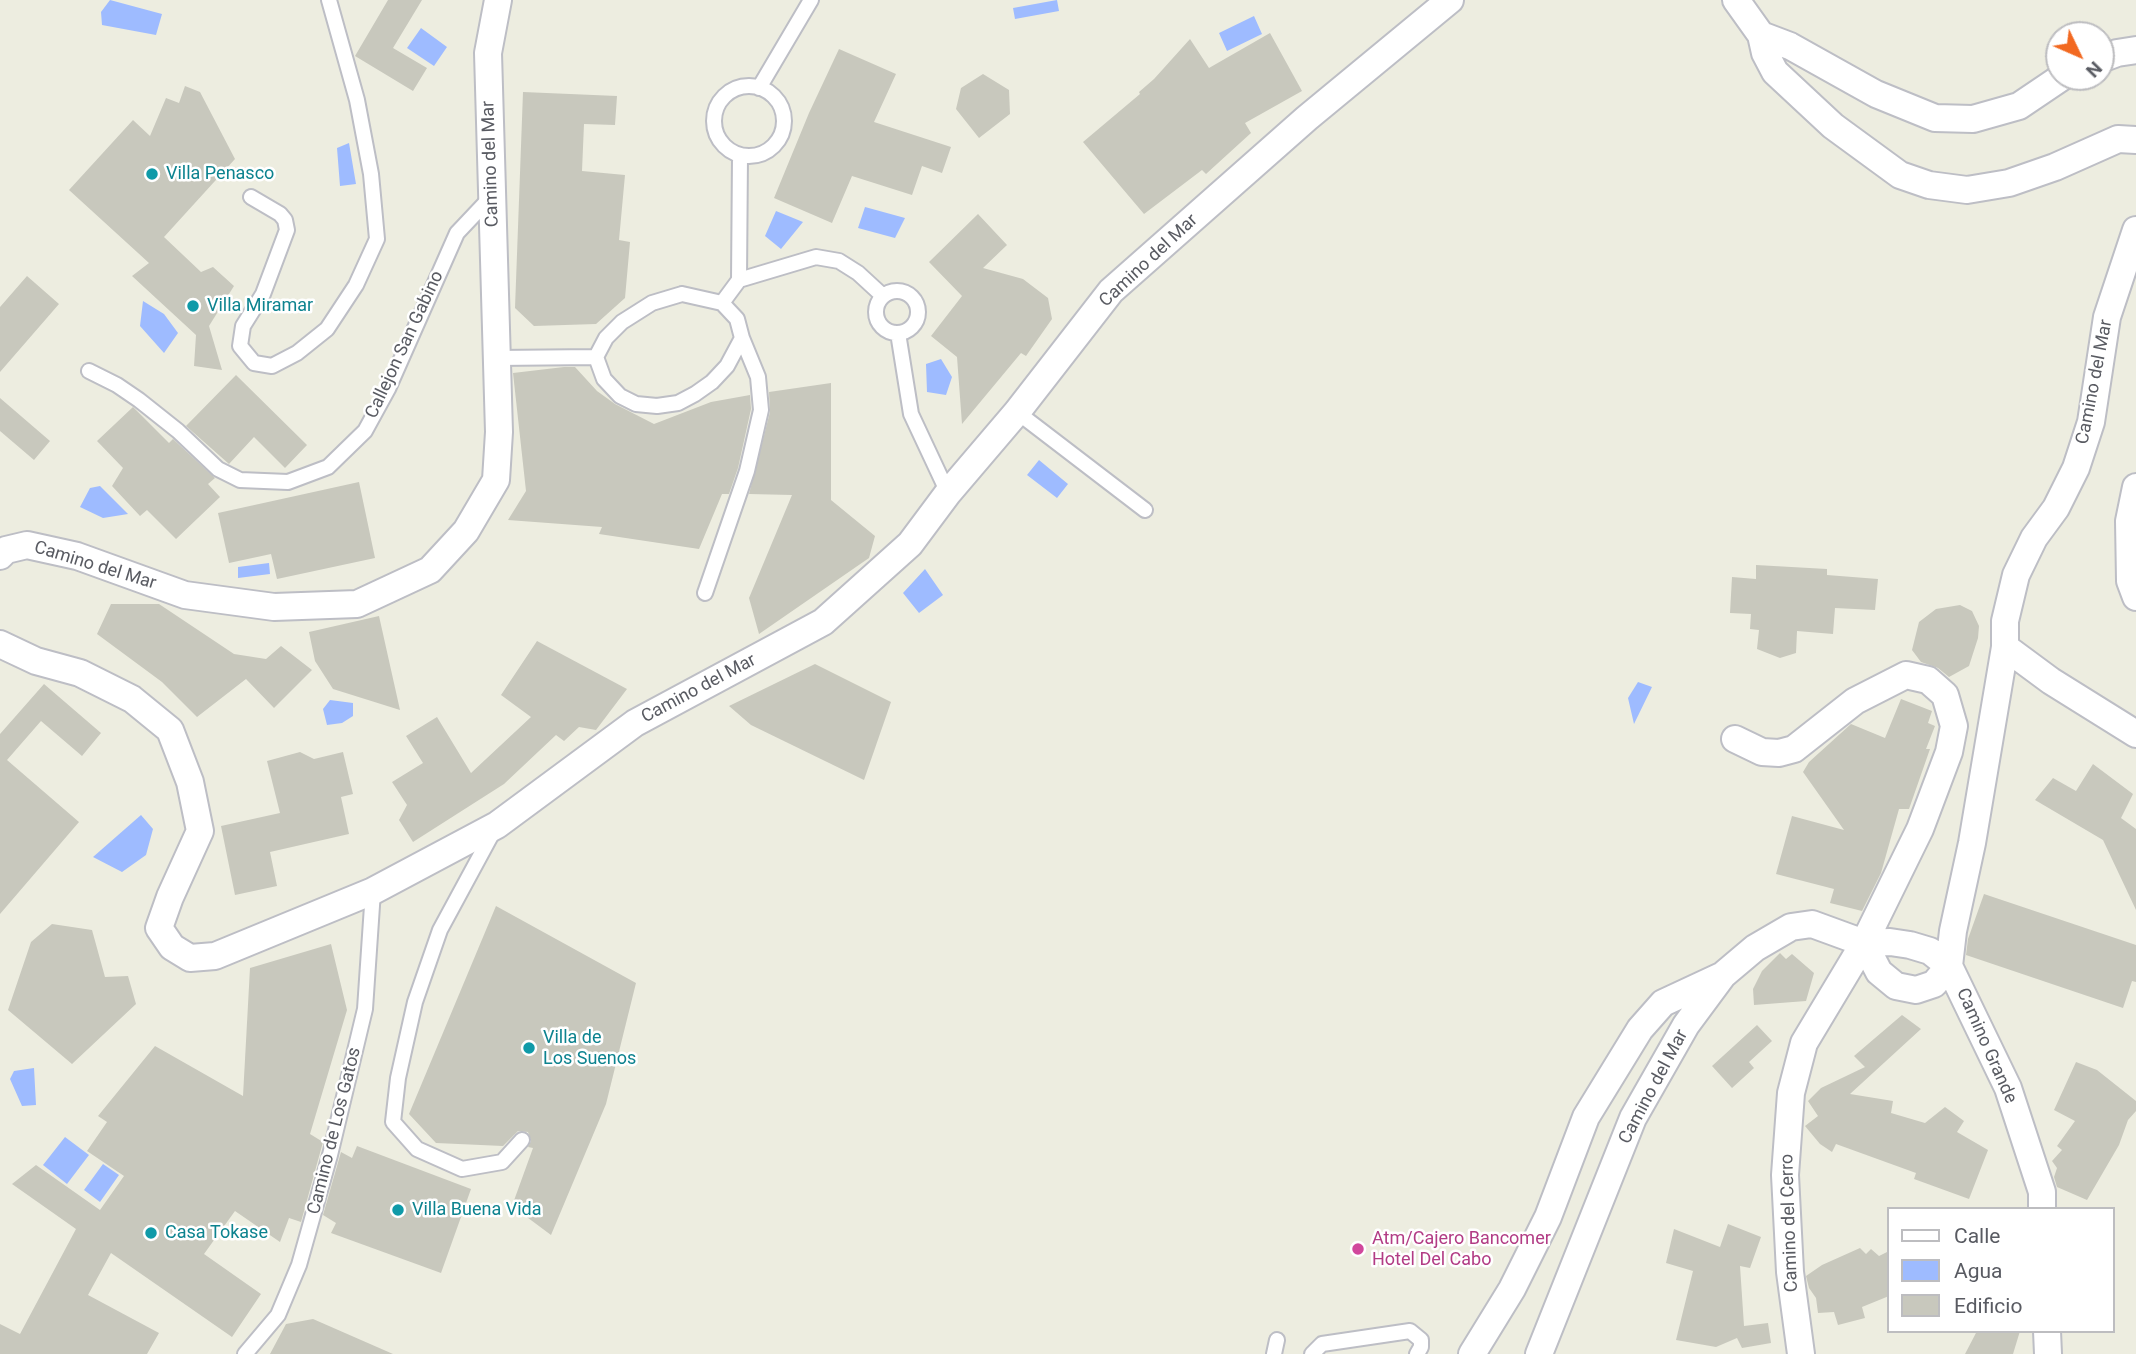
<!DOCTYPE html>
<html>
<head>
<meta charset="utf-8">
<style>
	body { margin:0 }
	#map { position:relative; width:2136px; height:1354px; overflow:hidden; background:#edede0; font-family:Roboto,sans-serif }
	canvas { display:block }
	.legend { position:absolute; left:1887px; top:1207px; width:228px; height:126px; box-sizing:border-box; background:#fff; border:2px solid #bdbdc0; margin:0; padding:9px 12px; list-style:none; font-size:21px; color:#595b62 }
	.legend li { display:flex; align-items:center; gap:14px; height:35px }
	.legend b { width:35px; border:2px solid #bdbdc0 }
	.north { position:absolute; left:2045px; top:21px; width:70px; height:70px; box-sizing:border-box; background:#fff; border:2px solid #bdbdc0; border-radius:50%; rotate:134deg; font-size:19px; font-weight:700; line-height:28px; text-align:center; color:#595b62 }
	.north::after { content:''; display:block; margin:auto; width:24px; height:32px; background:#f26921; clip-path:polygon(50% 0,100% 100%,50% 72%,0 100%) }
</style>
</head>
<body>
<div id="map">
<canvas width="2136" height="1354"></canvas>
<ul class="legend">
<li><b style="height:9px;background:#fff"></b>Calle</li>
<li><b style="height:19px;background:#9ebbff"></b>Agua</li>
<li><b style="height:19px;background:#c8c8bd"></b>Edificio</li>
</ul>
<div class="north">N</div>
</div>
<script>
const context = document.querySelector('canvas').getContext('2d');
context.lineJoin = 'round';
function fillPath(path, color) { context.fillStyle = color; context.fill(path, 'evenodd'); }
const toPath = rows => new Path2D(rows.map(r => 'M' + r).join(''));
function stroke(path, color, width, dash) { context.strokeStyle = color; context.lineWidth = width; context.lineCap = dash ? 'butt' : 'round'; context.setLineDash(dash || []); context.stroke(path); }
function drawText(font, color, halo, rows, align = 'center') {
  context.font = font + ' Roboto,sans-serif'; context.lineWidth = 5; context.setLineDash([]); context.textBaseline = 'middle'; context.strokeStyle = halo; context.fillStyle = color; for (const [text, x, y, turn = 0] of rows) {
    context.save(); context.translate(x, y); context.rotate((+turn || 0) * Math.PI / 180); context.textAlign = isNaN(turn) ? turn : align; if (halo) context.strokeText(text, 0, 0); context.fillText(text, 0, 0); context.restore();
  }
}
fillPath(toPath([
	[110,0,162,14,156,35,102,25,101,12],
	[1057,0,1059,11,1015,19,1013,8],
	[1254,16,1262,34,1227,51,1219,33],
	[421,28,447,47,434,66,407,48],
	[349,143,356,184,340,186,337,148],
	[865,207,905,218,895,238,858,228],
	[776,211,803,222,781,249,765,236],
	[143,301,164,314,178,333,164,353,140,326],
	[941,359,952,377,946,395,927,392,926,364],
	[1039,460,1068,484,1057,498,1027,475],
	[100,486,128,514,103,518,80,507,90,488],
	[269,563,270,574,238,578,238,567],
	[925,569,943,595,919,613,903,593],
	[1638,682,1652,687,1634,724,1628,698],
	[330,700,353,703,353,716,342,723,327,725,323,709],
	[141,815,153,829,146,855,122,872,93,857],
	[34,1068,36,1105,22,1106,10,1079,14,1071],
	[65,1137,89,1155,67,1184,43,1165],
	[103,1164,119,1175,100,1202,84,1190]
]), '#9ebbff');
fillPath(toPath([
	[388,0,422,0,393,48,427,68,413,91,355,56],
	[1270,33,1302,91,1245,123,1251,133,1206,174,1202,170,1144,214,1083,142,1140,94,1139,92,1154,79,1190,39,1209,68],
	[839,49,896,74,874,122,951,147,942,173,922,166,912,195,852,176,832,223,774,198,809,113],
	[983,74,1009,90,1010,114,979,138,956,109,961,88],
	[185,86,200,92,235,159,164,237,201,272,213,267,234,286,209,326,222,370,194,366,196,335,132,276,149,263,69,190,133,120,150,136,166,98,179,103],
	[523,92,617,96,615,125,584,124,582,171,625,175,619,240,630,242,625,298,596,324,534,326,515,308],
	[978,214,1007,245,983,268,1023,279,1048,298,1052,319,1026,356,1021,353,962,424,957,357,931,336,962,296,929,262],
	[27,276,59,304,0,372,0,307],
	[564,367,575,367,597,391,615,404,654,424,711,402,750,395,751,409,738,468,729,494,722,494,699,549,599,534,602,527,508,520,526,491,513,373],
	[236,375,307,445,285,468,254,437,229,464,186,426],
	[831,383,831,500,875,536,869,558,759,634,749,598,792,495,749,494,770,412,769,392],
	[0,398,50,441,34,460,0,431],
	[133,407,169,443,173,439,215,478,208,484,220,497,176,539,147,510,140,516,112,486,123,468,97,441],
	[359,482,375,558,277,579,271,554,229,563,218,513],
	[1756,565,1827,569,1827,575,1878,579,1875,610,1835,608,1833,634,1797,631,1796,653,1780,658,1757,649,1759,630,1750,629,1751,614,1730,613,1732,577,1756,579],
	[111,604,159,604,234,654,266,659,281,646,312,670,274,708,246,679,197,717,162,682,97,634],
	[1960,605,1972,611,1979,626,1978,638,1969,666,1949,677,1938,668,1921,662,1912,650,1919,622,1936,609],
	[379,616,400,710,333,689,315,661,309,632],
	[537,641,627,689,596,730,579,727,564,741,556,735,504,784,413,842,399,820,407,805,392,782,423,763,406,736,437,717,471,773,531,717,501,695],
	[815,664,891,702,864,780,751,725,729,706],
	[44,684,101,733,82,756,41,721,7,760,79,822,0,914,0,734],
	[1901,699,1932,711,1928,723,1935,726,1926,749,1930,749,1909,809,1899,809,1881,873,1862,911,1830,903,1834,889,1776,874,1792,816,1844,830,1803,772,1809,762,1851,724,1885,738],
	[300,752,314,759,343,752,353,794,341,797,349,834,270,852,277,886,235,895,221,826,280,813,267,761],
	[2093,764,2133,794,2121,818,2136,829,2136,910,2103,840,2035,800,2053,778,2076,791],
	[1984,894,2136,945,2136,982,2132,981,2123,1008,1966,955,1968,939],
	[496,906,636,983,606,1104,551,1235,512,1206,533,1148,528,1147,531,1141,528,1132,518,1131,503,1146,436,1143,409,1114],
	[52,924,92,930,105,977,128,976,136,1004,72,1064,8,1010,31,942],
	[331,944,347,1010,310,1134,323,1142,301,1222,289,1218,280,1242,235,1211,204,1254,261,1294,232,1337,111,1253,88,1295,159,1333,147,1354,0,1354,0,1324,20,1334,76,1229,12,1184,36,1165,100,1210,124,1176,87,1151,107,1122,98,1116,155,1046,243,1096,250,968],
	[1780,953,1786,959,1792,954,1814,973,1806,1001,1754,1005,1753,989,1762,971],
	[1902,1015,1921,1029,1850,1094,1893,1101,1891,1113,1925,1123,1945,1107,1964,1121,1957,1132,1988,1150,1969,1199,1914,1179,1916,1173,1836,1144,1832,1152,1820,1144,1805,1126,1818,1116,1808,1101,1821,1088,1865,1067,1854,1056],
	[1757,1025,1772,1041,1749,1062,1754,1068,1732,1088,1712,1066],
	[2076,1062,2097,1070,2136,1101,2136,1111,2128,1120,2119,1145,2087,1200,2057,1187,2054,1177,2057,1168,2052,1161,2062,1150,2057,1146,2075,1121,2054,1110],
	[357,1146,471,1189,441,1273,331,1233,336,1223,323,1215,341,1152,352,1158],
	[1728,1224,1761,1237,1750,1268,1740,1266,1744,1326,1768,1323,1771,1343,1742,1348,1737,1338,1716,1347,1676,1340,1693,1271,1666,1263,1674,1229,1720,1247],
	[1860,1248,1866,1254,1871,1249,1879,1256,1889,1251,1889,1296,1862,1307,1865,1318,1838,1325,1834,1312,1818,1313,1816,1298,1809,1288,1806,1276,1822,1265],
	[313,1319,393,1354,270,1354,286,1324],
	[1977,1331,2020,1331,2013,1354,1965,1354]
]), '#c8c8bd');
const lane = toPath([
	'714 121a35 35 0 1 1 70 0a35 35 0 1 1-70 0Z',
	[759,88,811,0],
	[251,197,280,214,285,220,287,230,263,294,243,326,240,346,254,363,272,366,297,353,327,329,356,285,377,239,371,174,357,100,329,0],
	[739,280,816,257,839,261,858,273,883,296],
	'876 312a21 21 0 1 1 42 0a21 21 0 1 1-42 0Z',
	[682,294,722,303,737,319,742,338,727,366,712,382,695,394,678,403,657,406,636,404,620,396,604,379,596,357,606,338,622,322,652,303,682,294],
	[722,303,739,280,740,156],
	[898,333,911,414,948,493],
	[496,358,596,357],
	[89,371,117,385,139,400,178,431,218,469,240,480,288,482,328,467,365,431,388,389,457,233,491,197],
	[1017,412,1145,510],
	[705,593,747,471,761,410,758,377,742,338],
	[493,832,440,930,415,1002,398,1078,393,1122,417,1149,462,1169,502,1162,522,1140],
	[245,1354,278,1315,299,1265,330,1155,365,1009,373,891],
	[1274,1354,1277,1340],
	[1312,1354,1322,1344,1410,1331,1421,1340,1421,1347,1417,1354]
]);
const street = toPath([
	[1736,0,1761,35,1765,53,1775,72,1833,126,1900,175,1929,185,1967,190,2009,183,2055,167,2118,139,2136,140],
	[1761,35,1790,46,1876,94,1935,118,1973,119,2019,106,2062,77],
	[2101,59,2117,53,2136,50],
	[2136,487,2129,521,2130,581,2136,597],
	[0,556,6,550,27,545,77,556,185,595,274,607,357,604,430,570,466,531,496,480,499,432,488,53,498,0],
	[0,644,36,661,80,673,132,699,170,730,190,782,200,831,170,897,159,928,172,947,190,958,215,956,373,891,497,825,635,723,823,622,910,544,948,493,1017,412,1111,291,1307,118,1450,0],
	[2005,647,2051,681,2136,734],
	[1735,739,1762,752,1779,753,1794,749,1855,701,1906,675,1928,680,1945,695,1954,726,1949,752,1920,829,1864,943,1804,1043,1791,1093,1785,1175,1790,1272,1801,1354],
	[1864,943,1879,972,1896,986,1916,990,1934,984,1949,966,1953,931,1972,843,2005,647,2005,621,2016,575,2034,538,2056,508,2076,468,2091,422,2107,317,2136,230],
	[2047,1331,2048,1354],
	[1472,1354,1512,1289,1548,1217,1586,1117,1640,1029,1663,1003,1721,976],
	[1539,1354,1633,1118,1686,1025,1723,975,1755,948,1791,927,1812,924,1864,943,1890,942,1910,945,1930,951,1949,966,2008,1088,2042,1192,2042,1209]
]);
stroke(lane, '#bdbec5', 18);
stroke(street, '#bdbec5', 30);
stroke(lane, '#fff', 14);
stroke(street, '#fff', 26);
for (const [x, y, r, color] of [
	[152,174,7,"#0f9aa8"],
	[193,306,7,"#0f9aa8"],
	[529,1048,7,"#0f9aa8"],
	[398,1210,7,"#0f9aa8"],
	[151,1233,7,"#0f9aa8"],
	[1358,1249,7,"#d1479c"]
]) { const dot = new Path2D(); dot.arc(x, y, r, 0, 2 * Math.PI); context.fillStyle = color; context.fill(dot); stroke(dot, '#fff', 2.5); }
drawText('18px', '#595b62', '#fff', [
	["Camino del Mar",491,164,-92],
	["Camino del Mar",1149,261,-43],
	["Callejon San Gabino",405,345,-65],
	["Camino del Mar",2095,382,-79],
	["Camino del Mar",95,566,17],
	["Camino del Mar",699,689,-28],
	["Camino Grande",1986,1046,66],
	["Camino del Mar",1654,1087,-62],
	["Camino de Los Gatos",335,1131,-76],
	["Camino del Cerro",1790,1223,-92]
]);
drawText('18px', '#0d838f', '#fff', [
	["Villa Penasco",166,174],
	["Villa Miramar",207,306],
	["Villa de",543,1038],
	["Los Suenos",543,1059],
	["Villa Buena Vida",412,1210],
	["Casa Tokase",165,1233]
], 'left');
drawText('18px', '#b23c85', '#fff', [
	["Atm/Cajero Bancomer",1372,1239],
	["Hotel Del Cabo",1372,1260]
], 'left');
</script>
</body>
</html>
